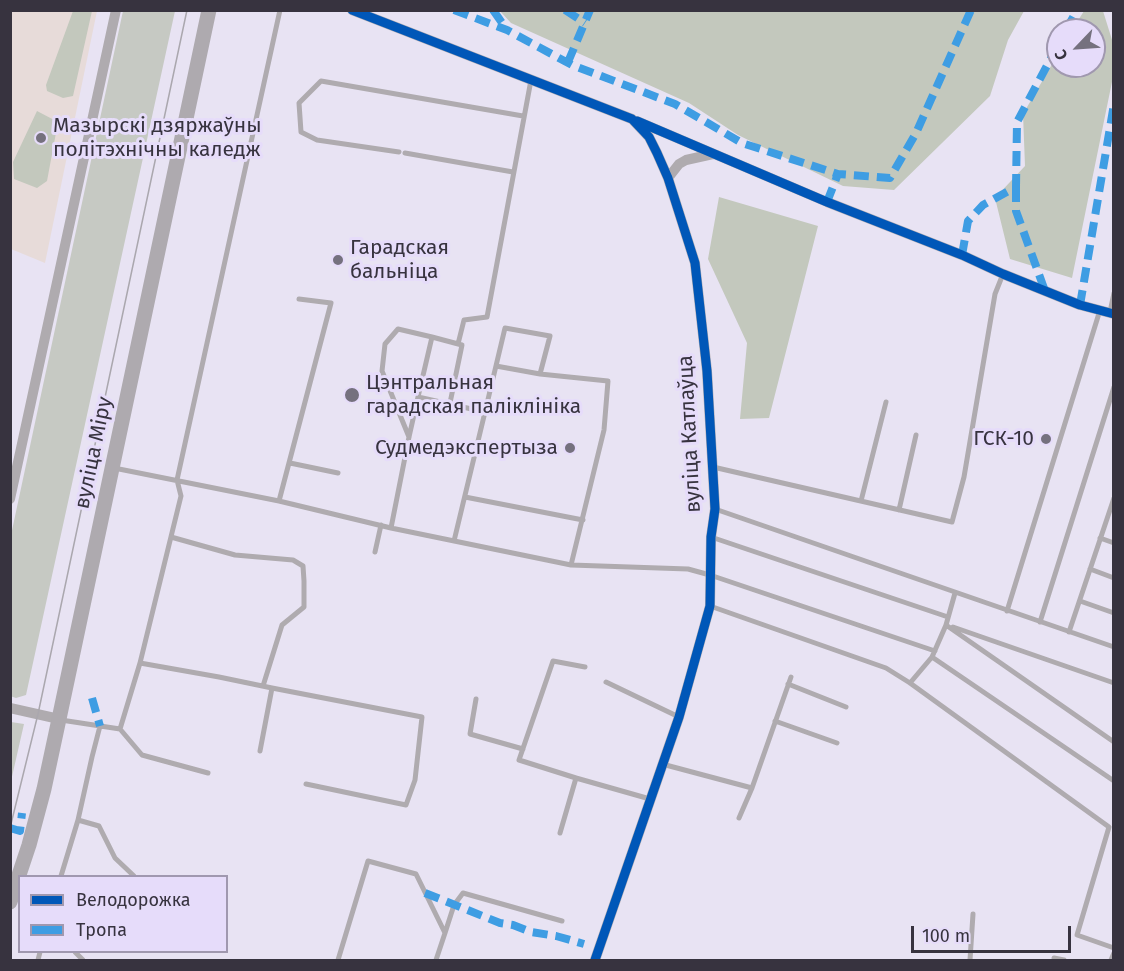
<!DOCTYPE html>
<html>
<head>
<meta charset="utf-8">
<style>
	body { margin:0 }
	#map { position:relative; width:1124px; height:971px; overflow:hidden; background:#e8e3f3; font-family:"Fira Sans",sans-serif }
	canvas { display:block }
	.frame { position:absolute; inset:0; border:12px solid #37333f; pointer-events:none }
	.legend { position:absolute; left:18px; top:875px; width:210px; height:78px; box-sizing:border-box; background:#e6dcfa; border:2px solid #a098af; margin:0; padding:8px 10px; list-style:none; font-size:18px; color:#37333f }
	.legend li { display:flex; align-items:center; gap:12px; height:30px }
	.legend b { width:30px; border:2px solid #a098af }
	.north { position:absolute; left:1046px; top:18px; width:60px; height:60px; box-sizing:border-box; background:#e6dcfa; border:2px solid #a098af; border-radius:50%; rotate:245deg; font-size:16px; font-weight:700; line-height:24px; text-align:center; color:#37333f }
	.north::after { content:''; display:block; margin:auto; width:21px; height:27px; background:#75717e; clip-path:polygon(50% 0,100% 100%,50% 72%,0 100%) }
	.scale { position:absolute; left:911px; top:926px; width:160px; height:27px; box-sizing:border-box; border:3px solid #37333f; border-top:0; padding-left:8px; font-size:18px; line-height:21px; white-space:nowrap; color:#37333f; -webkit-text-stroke:4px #e6dcfa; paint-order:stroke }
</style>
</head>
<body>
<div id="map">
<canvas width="1124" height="971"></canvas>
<div class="frame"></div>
<ul class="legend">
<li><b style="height:8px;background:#0057b8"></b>Велодорожка</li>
<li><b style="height:8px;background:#3e9de3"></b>Тропа</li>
</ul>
<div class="north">С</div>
<div class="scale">100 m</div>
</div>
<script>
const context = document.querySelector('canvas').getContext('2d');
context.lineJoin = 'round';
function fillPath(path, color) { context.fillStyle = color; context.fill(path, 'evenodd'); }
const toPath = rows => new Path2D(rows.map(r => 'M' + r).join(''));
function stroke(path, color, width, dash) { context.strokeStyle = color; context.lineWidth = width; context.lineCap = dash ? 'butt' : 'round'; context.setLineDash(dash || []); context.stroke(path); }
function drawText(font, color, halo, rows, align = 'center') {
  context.font = font + ' "Fira Sans",sans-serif'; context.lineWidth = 6; context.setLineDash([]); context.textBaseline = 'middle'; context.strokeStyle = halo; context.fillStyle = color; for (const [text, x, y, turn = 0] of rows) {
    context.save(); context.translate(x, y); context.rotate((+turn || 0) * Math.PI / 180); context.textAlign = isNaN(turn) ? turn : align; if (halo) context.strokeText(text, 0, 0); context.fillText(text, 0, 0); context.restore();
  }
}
fillPath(toPath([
	[10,11,97,11,45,263,11,249]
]), '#e7dbd9');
fillPath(toPath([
	[123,11,175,11,26,695,16,698,10,696,11,535],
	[11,722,24,724,11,781,10,722]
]), '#c6c9c3');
fillPath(toPath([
	[73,11,92,11,73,96,63,98,47,91,46,85],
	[500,11,1024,11,1008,40,990,96,894,190,843,186,738,135,689,103,511,23],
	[1084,11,1103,11,1113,43,1114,72,1072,278,1010,259,995,198,1025,166,1023,114,1058,54,1058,66,1094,66,1094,30,1072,30],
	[37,111,58,122,47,181,37,188,14,179,13,162],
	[719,197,818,226,769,418,740,419,747,343,708,259]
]), '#c3c8bd');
stroke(toPath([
	[399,152,317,140,301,132,299,103,321,81,523,116],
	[405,153,513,172],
	[1110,312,1114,293],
	[432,337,462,345,450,403],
	[458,344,464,320,487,317,531,80],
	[496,366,540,374,608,381,604,430,571,565],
	[418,397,485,412,454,541],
	[485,412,505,328,550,336,540,374],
	[290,463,338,473],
	[713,467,952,522,964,477,995,294,1003,274],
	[114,468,279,501,391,528,571,565,688,569,710,575,935,651],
	[465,497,583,520],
	[279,501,331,303,299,299],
	[861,501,886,402],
	[715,509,1114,647],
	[899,510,916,435],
	[391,528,409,437,418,397,432,337,398,329,385,344,382,371,409,437],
	[171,537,235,555,293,560,303,566,304,581,304,607,282,625,263,686],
	[711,537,948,617],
	[1100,538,1114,543],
	[375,552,381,525],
	[1090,569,1114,578],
	[1080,601,1114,613],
	[710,606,886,668,910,683,1109,827,1077,935,1114,948],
	[1007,611,1100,310],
	[1040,622,1114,387],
	[946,625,1114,742],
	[953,627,1114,683],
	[1069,632,1114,498],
	[932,657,1114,781],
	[140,663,181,496,177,480,280,10],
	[606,682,679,717],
	[910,683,932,657,946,625,955,593],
	[788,684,846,707],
	[476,699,470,734,523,749],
	[61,720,120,729,140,663,219,677,272,688,422,717,415,780,406,805,306,784],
	[775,721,837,743],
	[120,729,142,755,208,773],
	[260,751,272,688],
	[662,764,752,788],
	[576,778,519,760,553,661,585,667],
	[739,818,752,788,791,677],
	[78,820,99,826,115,858,134,876],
	[560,833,576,778,650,799],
	[61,876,78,820,92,757,100,726],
	[445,933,454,905,463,893,562,921],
	[75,952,83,960],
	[1054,958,1064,960],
	[38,960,40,952],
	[338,960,368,861,416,874,445,933,436,960],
	[970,960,973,914],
	[1111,960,1114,953]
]), '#afabaf', 5);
stroke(toPath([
	[352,10,632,119,649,137,657,153,668,178,695,263,707,371,715,509,711,537,710,606,679,717,595,960],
	[637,121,827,202,962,255,1003,274,1080,305,1114,314],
	[668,178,679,164,686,160,713,154],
	[10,499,116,10],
	[10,708,59,719]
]), '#afabaf', 10);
stroke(toPath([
	[10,902,29,845,44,789,59,719,209,10]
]), '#aeaaaf', 15);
stroke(toPath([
	[10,828,38,714,187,10]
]), '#aaa7ae', 1.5);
stroke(toPath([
	[454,10,507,30,572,65,675,104,742,143,838,174],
	[493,10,507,30],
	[565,10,585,23],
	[1066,30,1077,10],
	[568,62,590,10],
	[1016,187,1016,211,1045,291],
	[827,202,838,174,890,178,916,133,971,10],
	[962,255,968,221,983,205,1016,187,1017,122,1058,45],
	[1080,305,1114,104],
	[92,698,100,726],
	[10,828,20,831,22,813],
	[425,893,500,923,513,925,531,932,556,936,584,944]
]), '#3e9de3', 8, [15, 8]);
stroke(toPath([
	[352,10,632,119,649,137,657,153,668,178,695,263,707,371,715,509,711,537,710,606,679,717,595,960],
	[637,121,827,202,962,255,1003,274,1080,305,1114,314]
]), '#0057b8', 9);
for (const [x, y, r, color] of [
	[41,138,6,"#75717e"],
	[338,260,6,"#75717e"],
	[352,395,8,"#75717e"],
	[1046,439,6,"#75717e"],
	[570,448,6,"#75717e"]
]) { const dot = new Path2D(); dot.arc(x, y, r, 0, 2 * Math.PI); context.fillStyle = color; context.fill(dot); stroke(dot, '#e6dcfa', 2); }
drawText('21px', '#37333f', '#e6dcfa', [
	["Мазырскі дзяржаўны",53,126],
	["політэхнічны каледж",53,150],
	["Гарадская",350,248],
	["бальніца",350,272],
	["Цэнтральная",366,383],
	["гарадская паліклініка",366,407],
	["ГСК-10",1034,439,"right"],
	["Судмедэкспертыза",558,448,"right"]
], 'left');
drawText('21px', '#37333f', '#e6dcfa', [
	["вуліца Катлаўца",690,434,-93],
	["вуліца Міру",94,453,-78]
]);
</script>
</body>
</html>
